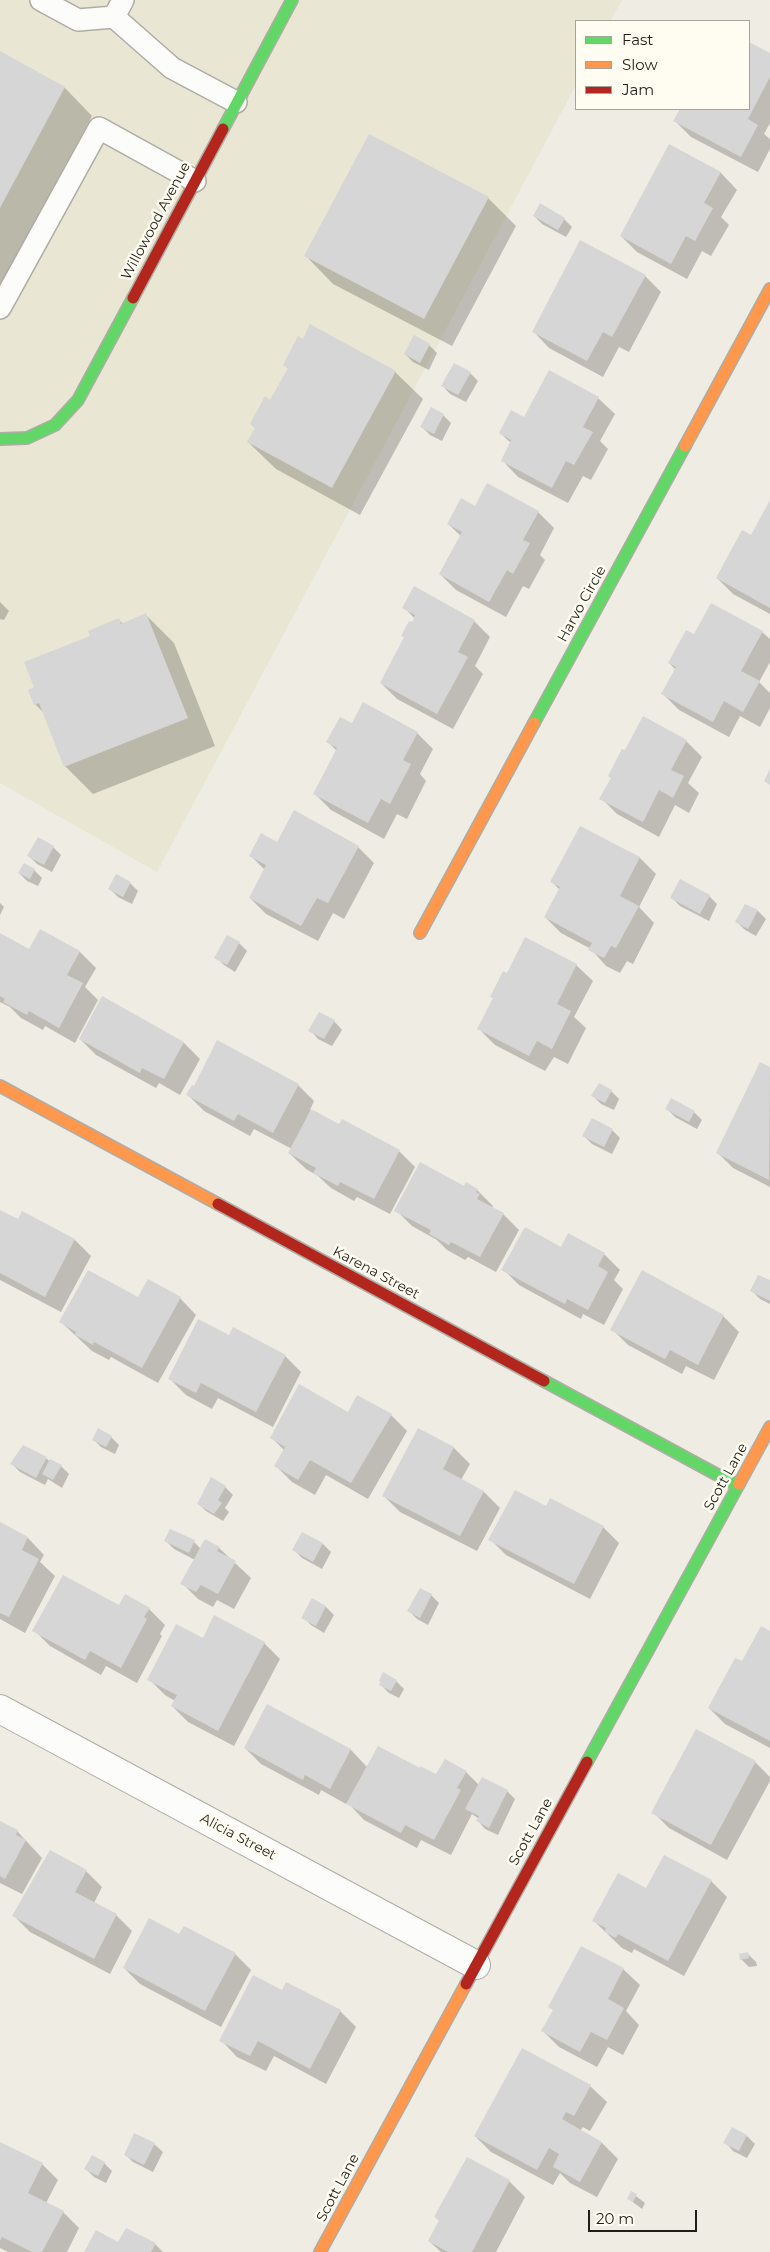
<!DOCTYPE html>
<html>
<head>
<meta charset="utf-8">
<style>
	body { margin:0 }
	#map { position:relative; width:770px; height:2252px; overflow:hidden; background:#eeece3; font-family:Montserrat,sans-serif }
	canvas { display:block }
	.legend { position:absolute; left:575px; top:20px; width:175px; height:90px; box-sizing:border-box; background:#fffdf2; border:1px solid #a5a49b; margin:0; padding:6px 9px; list-style:none; font-size:15px; color:#1f1e18 }
	.legend li { display:flex; align-items:center; gap:10px; height:25px }
	.legend b { width:25px; border:1px solid #a5a49b }
	.scale { position:absolute; left:588px; top:2210px; width:109px; height:22px; box-sizing:border-box; border:2px solid #1f1e18; border-top:0; padding-left:6px; font-size:15px; line-height:18px; white-space:nowrap; color:#1f1e18; -webkit-text-stroke:4px #fffdf2; paint-order:stroke }
</style>
</head>
<body>
<div id="map">
<canvas width="770" height="2252"></canvas>
<ul class="legend">
<li><b style="height:6px;background:#63d668"></b>Fast</li>
<li><b style="height:6px;background:#ff974d"></b>Slow</li>
<li><b style="height:6px;background:#b3261e"></b>Jam</li>
</ul>
<div class="scale">20 m</div>
</div>
<script>
const context = document.querySelector('canvas').getContext('2d');
context.lineJoin = 'round';
function fillPath(path, color) { context.fillStyle = color; context.fill(path, 'evenodd'); }
const toPath = rows => new Path2D(rows.map(r => 'M' + r).join(''));
function stroke(path, color, width, dash) { context.strokeStyle = color; context.lineWidth = width; context.lineCap = dash ? 'butt' : 'round'; context.setLineDash(dash || []); context.stroke(path); }
function drawText(font, color, halo, rows, align = 'center') {
  context.font = font + ' Montserrat,sans-serif'; context.lineWidth = 5; context.setLineDash([]); context.textBaseline = 'middle'; context.strokeStyle = halo; context.fillStyle = color; for (const [text, x, y, turn = 0] of rows) {
    context.save(); context.translate(x, y); context.rotate((+turn || 0) * Math.PI / 180); context.textAlign = isNaN(turn) ? turn : align; if (halo) context.strokeText(text, 0, 0); context.fillText(text, 0, 0); context.restore();
  }
}
fillPath(toPath([
	[0,0,622,0,610,21,576,21,576,85,157,872,0,783]
]), '#e9e6d4');
fillPath(toPath([
	[749,43,770,54,770,123,764,134,770,139,770,149,758,172,691,137,675,121,681,109,749,109],
	[0,53,65,88,92,116,0,286],
	[670,146,721,173,737,190,721,217,729,225,711,256,702,251,687,279,637,252,621,236],
	[488,198,516,226,452,346,333,284,306,256],
	[534,216,564,219,572,227,566,237,542,224],
	[645,276,661,292,629,352,619,347,603,377,549,348,533,331],
	[303,340,395,372,423,399,360,515,276,469,248,442,256,429,251,424,271,402,289,369,284,365],
	[429,345,437,353,429,370,413,362,405,354],
	[549,372,598,398,615,414,600,441,608,449,591,480,583,476,568,503,518,477,502,460,511,443,500,433,524,419],
	[470,373,478,381,466,402,450,394,442,385],
	[443,415,451,423,442,441,430,435,422,427],
	[488,485,538,512,554,528,540,555,545,560,529,589,523,586,506,617,456,590,440,574,461,536,448,524,475,507],
	[770,503,770,614,733,594,717,578,751,537],
	[0,602,9,611,4,620,0,619],
	[404,607,474,621,490,637,475,666,483,674,453,729,397,699,381,683,415,619],
	[146,615,174,643,215,746,93,794,65,766,45,714,35,704,35,688,91,637,119,620,123,624],
	[762,632,770,639,770,662,759,682,770,693,770,708,760,727,740,716,729,737,679,710,663,694,676,670,669,663,695,636],
	[353,725,417,733,433,749,420,774,426,781,407,819,397,814,384,839,331,810,315,794,337,751,328,742],
	[686,741,702,757,688,783,699,793,689,813,675,805,659,837,617,814,601,798,612,778],
	[581,827,640,858,656,874,639,907,654,923,633,964,627,961,620,973,606,966,591,949,561,933,545,917,560,890,552,882],
	[278,843,358,847,374,863,344,919,333,913,318,941,266,914,250,898,265,870,251,856],
	[53,847,61,855,52,872,37,864,29,856],
	[34,870,42,878,38,886,27,881,19,873],
	[130,883,138,891,132,904,118,897,110,889],
	[709,896,717,904,709,921,680,906,672,898],
	[0,903,4,907,0,915],
	[745,905,758,911,766,919,756,936,745,930,737,922],
	[0,934,30,951,80,952,96,968,85,987,98,1000,75,1043,45,1026,43,1030,21,1018,10,1007,0,1002],
	[526,939,576,965,593,981,574,1017,586,1028,568,1064,554,1057,545,1071,495,1045,479,1029,494,999,492,997,508,975],
	[239,943,247,951,235,972,224,965,216,957],
	[334,1021,342,1030,332,1046,318,1039,310,1030],
	[80,1039,184,1043,200,1059,180,1095,159,1083,156,1088,96,1055],
	[760,1064,770,1069,770,1187,733,1168,717,1152],
	[298,1085,314,1101,310,1110,340,1126,399,1151,415,1167,390,1214,357,1197,354,1201,331,1188,318,1176,306,1169,289,1153,292,1149,254,1129,250,1136,204,1111,188,1095],
	[611,1091,619,1099,614,1110,601,1104,593,1096],
	[667,1109,694,1112,702,1120,697,1129,675,1117],
	[612,1130,620,1138,612,1154,592,1144,584,1136],
	[465,1188,477,1190,493,1206,492,1208,503,1214,519,1230,496,1272,468,1257,465,1260,447,1250,437,1240,412,1226,396,1210],
	[0,1211,19,1220,22,1213,75,1240,91,1256,61,1312,0,1280],
	[562,1249,604,1254,620,1270,614,1280,623,1289,604,1325,583,1314,581,1319,519,1285,503,1269],
	[149,1281,180,1298,196,1315,158,1383,111,1357,109,1360,92,1351,61,1322,138,1299],
	[770,1282,770,1304,760,1299,752,1291],
	[723,1316,739,1332,714,1380,686,1366,682,1374,628,1345,612,1329],
	[230,1337,285,1356,301,1372,273,1427,218,1398,212,1409,186,1395,170,1379],
	[348,1413,391,1415,407,1431,368,1499,326,1475,315,1495,292,1482,276,1466,285,1451,271,1437],
	[418,1429,454,1448,470,1464,461,1480,484,1492,500,1508,477,1551,400,1512,384,1496],
	[111,1437,119,1445,115,1454,101,1447,93,1439],
	[46,1458,50,1462,61,1466,69,1474,62,1488,48,1479,45,1485,20,1472,12,1464],
	[225,1487,233,1495,225,1508,229,1512,223,1521,206,1511,198,1503],
	[546,1507,603,1527,619,1543,590,1599,506,1555,490,1539],
	[0,1523,28,1538,44,1555,40,1562,55,1576,25,1633,0,1619],
	[303,1534,323,1544,331,1552,322,1569,302,1558,294,1550],
	[166,1541,194,1542,201,1549,219,1548,251,1578,234,1609,217,1600,213,1607,198,1599,182,1583,195,1560,174,1549],
	[420,1590,431,1595,439,1603,428,1625,417,1619,409,1611],
	[312,1600,326,1607,334,1615,324,1633,311,1625,303,1617],
	[119,1607,149,1609,165,1625,160,1634,162,1636,137,1683,106,1666,101,1675,50,1646,34,1630],
	[770,1633,770,1748,725,1724,709,1708,743,1663],
	[203,1640,264,1643,280,1659,234,1746,188,1722,172,1706,175,1701,165,1695,149,1679],
	[396,1681,404,1689,399,1698,389,1693,381,1685],
	[268,1706,351,1750,367,1767,420,1770,437,1776,466,1772,479,1785,507,1791,515,1799,498,1835,485,1829,478,1821,479,1819,472,1814,451,1855,421,1840,417,1848,364,1820,347,1802,346,1804,321,1790,319,1795,261,1764,245,1748],
	[697,1731,755,1762,770,1777,770,1781,727,1860,669,1828,653,1812],
	[0,1822,17,1831,42,1858,22,1894,0,1883],
	[86,1871,102,1887,94,1903,116,1915,132,1931,110,1974,30,1932,14,1916],
	[711,1881,727,1897,684,1976,634,1949,632,1953,622,1948,594,1921,646,1889],
	[180,1935,235,1954,251,1970,221,2027,140,1984,124,1968],
	[581,1947,623,1969,640,1985,626,2011,639,2025,623,2055,608,2047,597,2067,559,2047,543,2031,554,2011,550,2007],
	[748,1954,756,1962,757,1966,749,1967,741,1959],
	[283,1992,340,2011,356,2027,326,2084,274,2056,266,2071,237,2057,221,2040],
	[523,2049,590,2086,607,2102,590,2131,583,2127,580,2131,602,2143,618,2159,597,2197,570,2183,560,2173,553,2185,491,2152,475,2136],
	[135,2134,154,2144,163,2152,153,2172,133,2162,125,2154],
	[747,2136,755,2144,747,2158,733,2151,725,2142],
	[0,2143,42,2164,58,2180,46,2203,63,2212,79,2228,67,2252,8,2252,0,2248],
	[467,2158,509,2181,525,2197,496,2252,441,2252,429,2241,440,2221,435,2217],
	[104,2163,112,2171,106,2183,94,2177,86,2169],
	[632,2193,645,2203,642,2209,629,2199],
	[119,2244,155,2244,163,2252,85,2252]
]), '#0003');
fillPath(toPath([
	[749,42,770,53,770,77,748,119,758,125,741,157,673,121,680,109,749,109],
	[0,51,65,87,0,208],
	[369,134,489,197,424,319,304,256],
	[669,144,721,172,704,203,713,208,695,241,686,236,671,264,620,236],
	[540,203,565,218,558,230,533,216],
	[580,240,646,275,612,337,603,332,587,361,532,332],
	[310,324,396,371,332,488,247,442,255,428,250,424,265,396,270,400,288,368,283,365,298,336,303,339],
	[414,335,430,344,420,363,404,354],
	[454,363,471,372,458,395,441,386],
	[549,370,599,397,583,427,593,432,574,465,566,461,552,488,501,461,511,440,499,433,511,410,524,417],
	[431,407,444,414,434,434,420,427],
	[487,483,539,511,523,540,530,543,513,574,507,570,489,602,439,574,462,532,447,524,461,498,475,506],
	[770,500,770,608,716,578,742,530,751,535],
	[414,586,475,620,458,652,468,657,437,714,380,683,404,637,401,636,409,621,412,622,415,615,402,608],
	[711,603,763,631,741,671,760,681,743,712,724,701,713,722,661,694,676,667,668,663,686,630,694,634],
	[146,613,188,718,64,767,39,703,34,705,28,690,34,687,24,662,90,636,88,631,119,618,121,624],
	[363,702,418,732,403,760,411,764,390,804,381,799,368,823,313,794,337,748,326,742,340,717,352,723],
	[643,716,687,740,671,770,684,776,673,798,659,790,643,822,599,799,611,778,608,776,622,749,625,750],
	[770,769,770,785,764,781],
	[294,810,359,846,328,903,317,898,301,926,249,898,266,865,249,856,261,833,277,842],
	[580,826,640,857,620,896,639,906,616,948,611,946,604,958,588,950,592,943,544,917,560,887,550,882],
	[38,837,54,846,44,865,27,856],
	[24,863,35,869,30,879,18,873],
	[116,874,131,882,123,897,108,889],
	[680,879,710,895,700,914,670,898],
	[745,904,758,910,748,929,735,922],
	[40,929,80,951,67,975,83,983,59,1028,29,1011,27,1015,3,1002,5,999,0,996,0,933,29,949],
	[227,935,240,942,227,965,214,958],
	[525,937,577,964,557,1004,571,1011,552,1049,537,1041,529,1056,477,1029,493,998,490,997,503,971,507,973],
	[102,996,184,1042,164,1079,142,1068,140,1073,79,1039],
	[319,1012,335,1020,324,1039,308,1031],
	[217,1040,299,1084,273,1133,238,1114,234,1121,186,1095,192,1085,194,1086],
	[760,1062,770,1067,769,1180,716,1153],
	[599,1083,612,1090,605,1103,591,1096],
	[671,1098,695,1111,689,1122,665,1109],
	[311,1109,339,1124,342,1119,400,1150,374,1199,340,1182,338,1186,313,1173,316,1168,288,1153],
	[592,1118,613,1129,604,1147,582,1136],
	[420,1162,464,1186,466,1182,478,1189,476,1192,480,1194,477,1199,504,1213,480,1257,451,1242,449,1245,429,1234,431,1230,394,1211],
	[0,1210,18,1219,22,1211,75,1239,45,1297,0,1273],
	[525,1227,561,1247,568,1233,605,1253,598,1266,608,1272,588,1310,567,1299,565,1304,501,1270],
	[88,1270,138,1297,148,1279,181,1297,142,1368,94,1342,93,1345,75,1335,76,1332,59,1322],
	[642,1270,724,1315,698,1365,670,1350,665,1359,610,1330],
	[758,1275,770,1280,770,1301,750,1291],
	[198,1319,229,1335,233,1327,286,1355,256,1412,201,1383,196,1393,168,1379],
	[299,1384,348,1412,357,1395,392,1414,351,1483,310,1460,298,1480,274,1466,285,1447,270,1438],
	[98,1428,112,1436,106,1447,92,1440],
	[418,1428,454,1447,443,1469,484,1491,460,1536,382,1496],
	[23,1445,47,1457,36,1478,10,1464],
	[50,1459,62,1465,53,1480,42,1474],
	[211,1477,226,1486,218,1500,222,1503,214,1514,197,1504],
	[515,1490,546,1506,550,1498,604,1526,574,1584,488,1540],
	[0,1522,28,1537,22,1550,39,1559,9,1617,0,1613],
	[170,1529,195,1540,189,1553,164,1541],
	[302,1532,323,1543,313,1562,292,1550],
	[205,1539,220,1547,217,1551,236,1561,218,1594,201,1585,196,1592,180,1584],
	[63,1575,119,1605,125,1594,150,1608,144,1617,147,1619,121,1668,90,1651,85,1660,32,1631],
	[420,1588,432,1594,420,1618,407,1611],
	[312,1598,326,1606,316,1626,301,1618],
	[214,1615,265,1642,218,1731,171,1706,177,1695,147,1680,176,1624,203,1638],
	[761,1626,770,1631,770,1741,708,1708,735,1658,742,1661],
	[383,1672,397,1680,391,1691,379,1685,381,1682,379,1681],
	[267,1704,351,1749,330,1789,305,1775,303,1780,244,1748],
	[696,1729,756,1761,711,1845,651,1813],
	[378,1746,420,1768,420,1766,436,1774,445,1759,467,1771,457,1788,461,1790,434,1840,405,1825,401,1833,346,1804],
	[482,1777,508,1790,489,1828,476,1821,479,1816,465,1809],
	[0,1821,18,1830,16,1835,26,1840,5,1879,0,1876],
	[50,1850,87,1870,75,1892,117,1914,94,1959,12,1916],
	[664,1855,712,1880,668,1961,618,1934,616,1938,604,1932,606,1928,592,1921,618,1873,646,1888],
	[149,1918,179,1934,184,1926,236,1953,205,2011,123,1968],
	[581,1946,624,1968,608,1999,624,2008,607,2040,591,2032,580,2052,541,2031,553,2010,548,2007],
	[748,1952,749,1958,740,1960,739,1954],
	[253,1975,282,1990,286,1982,341,2010,310,2069,258,2041,250,2056,219,2041],
	[522,2048,591,2085,574,2116,566,2112,562,2119,602,2142,580,2182,553,2167,559,2154,549,2148,537,2170,474,2136],
	[732,2127,747,2135,739,2151,723,2143],
	[134,2133,155,2143,144,2165,124,2155],
	[0,2142,43,2163,28,2193,64,2211,42,2252,32,2252,2,2237,0,2241],
	[92,2155,105,2162,98,2176,84,2169],
	[467,2157,510,2180,472,2252,448,2252,428,2241,439,2220,434,2217],
	[631,2191,637,2194,633,2202,627,2199],
	[126,2228,156,2243,151,2252,84,2252,96,2230,118,2242]
]), '#d5d6d5');
const lane = toPath([
	[41,0,78,20,114,17,172,68,236,102],
	[114,17,123,0],
	[0,308,99,128,195,181]
]);
const street = toPath([
	[0,1709,476,1965]
]);
const fast = toPath([
	[223,129,292,0],
	[0,439,27,438,55,425,78,400,133,298],
	[534,723,685,446],
	[544,1381,738,1486],
	[587,1762,739,1484]
]);
const slow = toPath([
	[685,446,770,289],
	[420,933,534,723],
	[0,1086,218,1204],
	[739,1484,770,1427],
	[320,2252,466,1984]
]);
const jam = toPath([
	[133,298,223,129],
	[218,1204,544,1381],
	[466,1984,587,1762]
]);
stroke(lane, '#aeada5', 24);
stroke(street, '#aeada5', 30);
stroke(fast, '#aeada5', 14);
stroke(slow, '#aeada5', 14);
stroke(jam, '#aeada5', 14);
stroke(lane, '#fcfcfb', 21);
stroke(street, '#fcfcfb', 28);
stroke(fast, '#63d668', 11);
stroke(slow, '#ff974d', 11);
stroke(jam, '#b3261e', 11);
drawText('14px', '#1f1e18', '#fffdf2', [
	["Willowood Avenue",156,221,-62],
	["Harvo Circle",582,604,-61],
	["Karena Street",376,1273,28],
	["Scott Lane",726,1477,-61],
	["Scott Lane",531,1832,-61],
	["Alicia Street",238,1837,28],
	["Scott Lane",338,2188,-62]
]);
</script>
</body>
</html>
